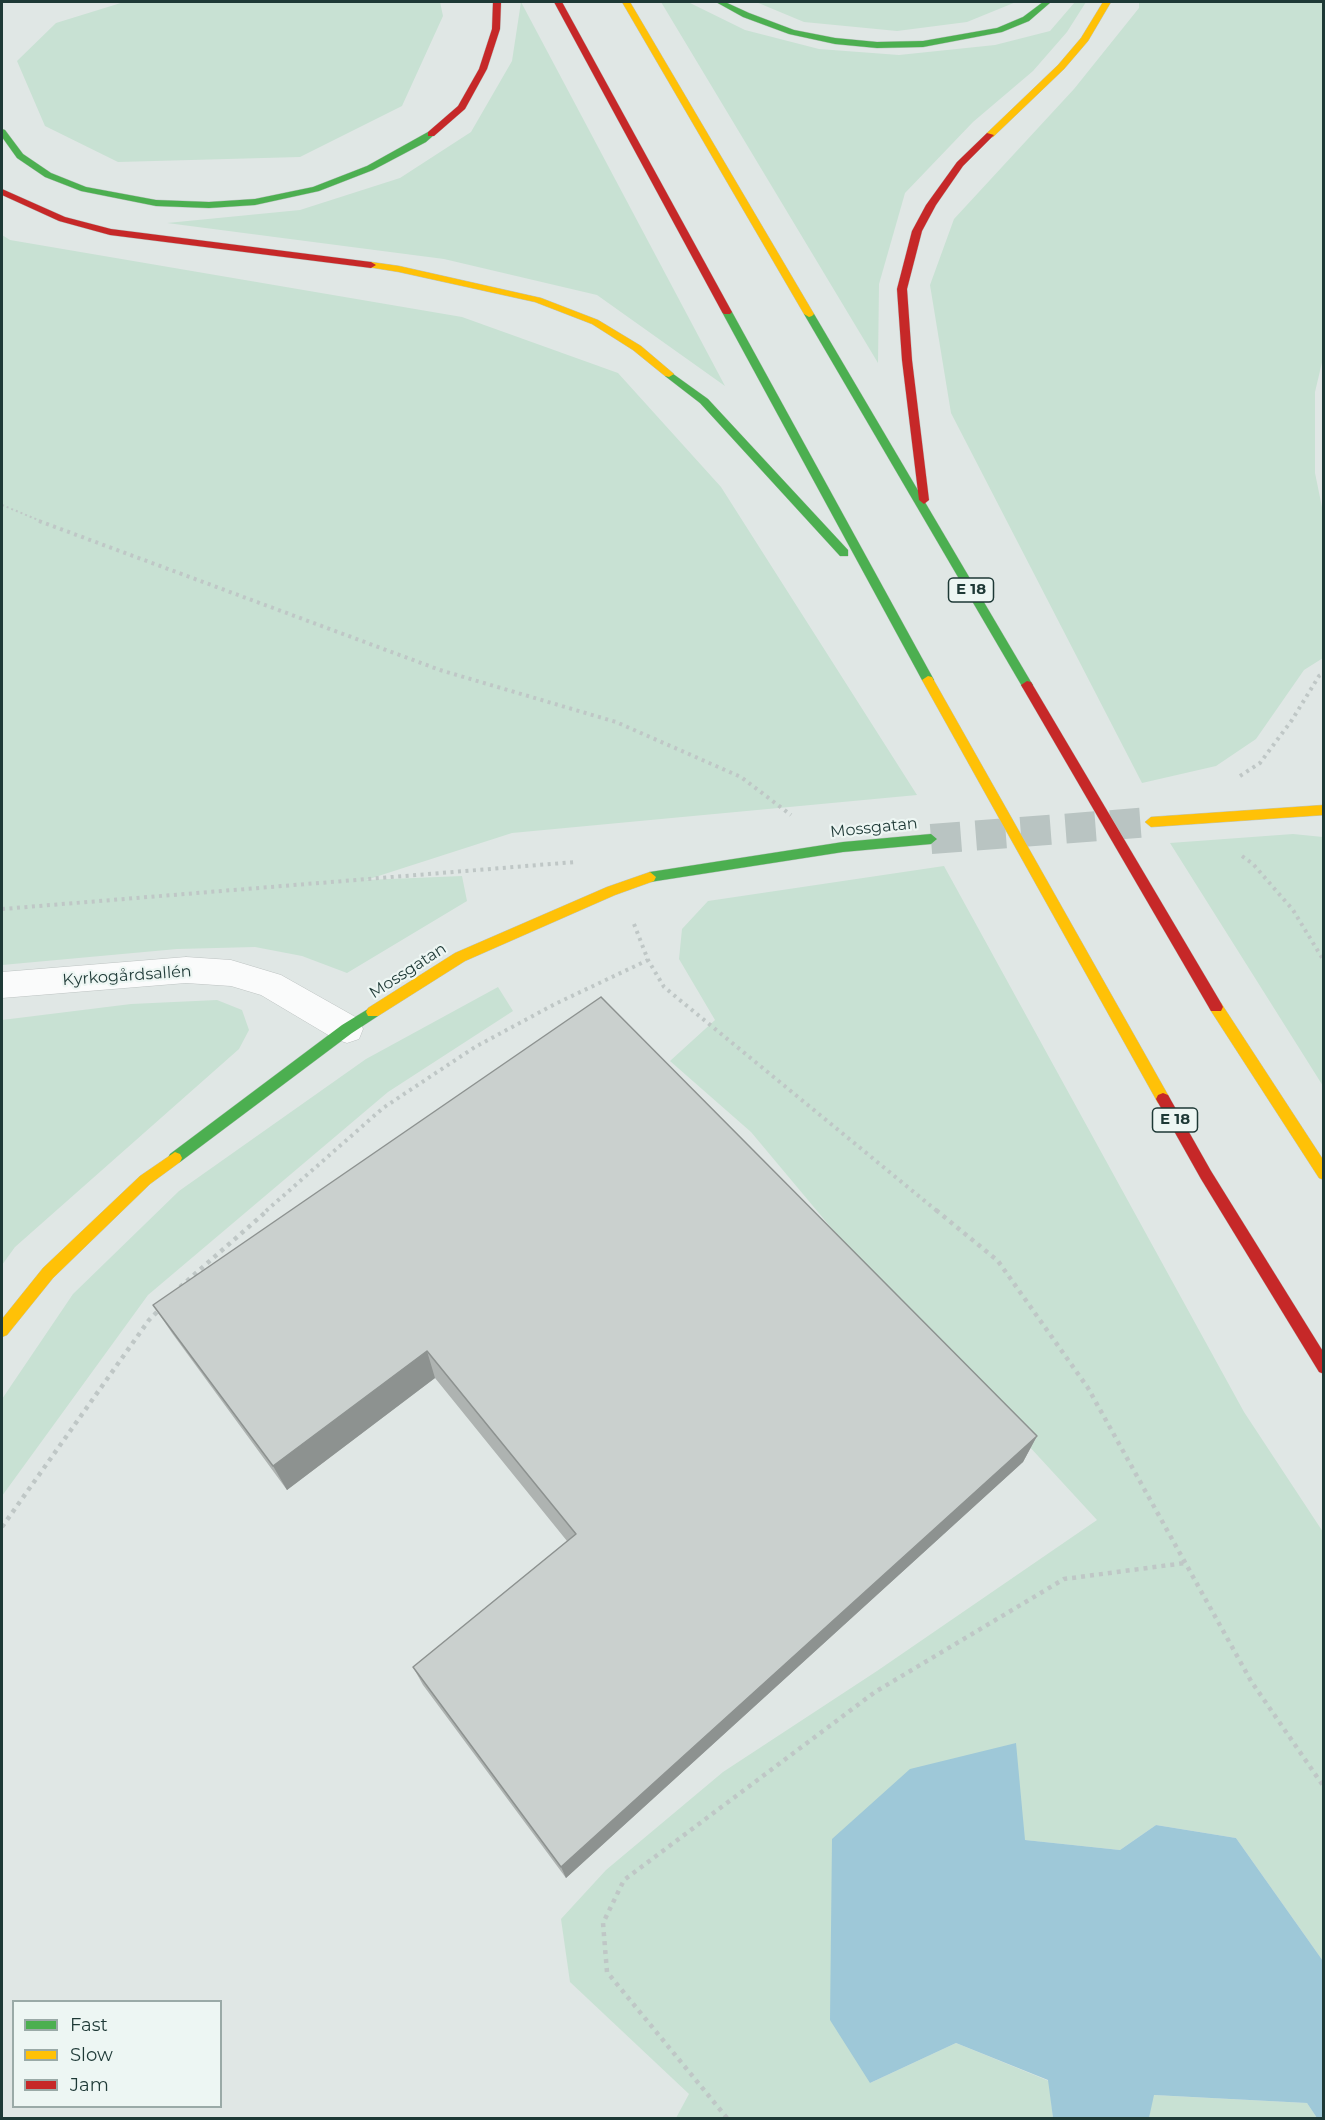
<!DOCTYPE html>
<html>
<head>
<meta charset="utf-8">
<style>
	body { margin:0 }
	#map { position:relative; width:1325px; height:2120px; overflow:hidden; background:#e0e7e5; font-family:Montserrat,sans-serif }
	canvas { display:block }
	.frame { position:absolute; inset:0; border:3px solid #1e3936; pointer-events:none }
	.legend { position:absolute; left:12px; top:2000px; width:210px; height:108px; box-sizing:border-box; background:#edf6f3; border:2px solid #9aaaa7; margin:0; padding:8px 10px; list-style:none; font-size:18px; color:#1e3936 }
	.legend li { display:flex; align-items:center; gap:12px; height:30px }
	.legend b { width:30px; border:2px solid #9aaaa7 }
</style>
</head>
<body>
<div id="map">
<canvas width="1325" height="2120"></canvas>
<div class="frame"></div>
<ul class="legend">
<li><b style="height:8px;background:#4caf50"></b>Fast</li>
<li><b style="height:8px;background:#ffc107"></b>Slow</li>
<li><b style="height:8px;background:#c62828"></b>Jam</li>
</ul>
</div>
<script>
const context = document.querySelector('canvas').getContext('2d');
context.lineJoin = 'round';
function fillPath(path, color) { context.fillStyle = color; context.fill(path, 'evenodd'); }
const toPath = rows => new Path2D(rows.map(r => 'M' + r).join(''));
function stroke(path, color, width, dash) { context.strokeStyle = color; context.lineWidth = width; context.lineCap = dash ? 'butt' : 'round'; context.setLineDash(dash || []); context.stroke(path); }
function drawText(font, color, halo, rows, align = 'center') {
  context.font = font + ' Montserrat,sans-serif'; context.lineWidth = 4.5; context.setLineDash([]); context.textBaseline = 'middle'; context.strokeStyle = halo; context.fillStyle = color; for (const [text, x, y, turn = 0] of rows) {
    context.save(); context.translate(x, y); context.rotate((+turn || 0) * Math.PI / 180); context.textAlign = isNaN(turn) ? turn : align; if (halo) context.strokeText(text, 0, 0); context.fillText(text, 0, 0); context.restore();
  }
}
fillPath(toPath([
	[124,2,440,2,443,16,402,106,300,157,118,162,45,126,17,61,56,23],
	[521,2,725,386,597,295,444,259,167,223,300,210,400,178,471,132,512,61],
	[661,2,688,2,745,30,819,49,899,55,995,45,1050,31,1075,2,1086,2,1067,32,1033,71,973,122,905,193,879,284,878,363],
	[756,2,1016,2,967,22,897,31,804,22],
	[1139,2,1324,2,1324,354,1315,392,1315,473,1324,517,1323,658,1304,670,1256,739,1216,766,1142,783,951,413,930,285,954,219,1074,89,1139,8],
	[2,235,10,240,462,317,618,373,721,487,917,795,512,833,366,880,462,876,467,901,347,973,302,956,255,947,177,949,2,965],
	[1293,834,1323,837,1323,1086,1170,843],
	[944,866,1244,1412,1323,1532,1323,1961,1236,1838,1156,1825,1120,1850,1024,1840,1015,1743,870,2083,956,2043,1049,2081,1053,2118,676,2118,689,2094,570,1982,561,1919,606,1870,723,1772,877,1671,1097,1520,864,1267,751,1132,670,1061,715,1020,679,959,682,929,708,901],
	[498,987,513,1011,388,1092,148,1295,2,1496,2,1399,73,1294,179,1191,366,1059],
	[217,1000,242,1010,249,1030,239,1049,15,1247,2,1265,2,1020,131,1004],
	[1153,2095,1307,2103,1317,2118,1149,2118]
]), '#c8e1d3');
fillPath(toPath([
	[1016,1743,1025,1840,1120,1850,1156,1825,1236,1838,1323,1961,1323,2118,1317,2118,1307,2103,1154,2095,1149,2118,1053,2118,1048,2080,956,2043,870,2083,830,2020,832,1839,910,1769]
]), '#9ec8d8');
stroke(toPath([
	[931,839,1151,822]
]), '#b9c4c2', 30, [30, 15]);
const street = toPath([
	[186,957,231,960,281,975,359,1019,363,1029,359,1039,347,1043,335,1039,261,995,231,986,186,983,2,998,2,972,186,957]
]);
const fast = toPath([
	[716,2,725,2,749,13,794,30,835,38,877,42,923,41,997,28,1023,17,1043,2,1051,2,1029,21,1002,32,923,47,877,48,835,44,789,34,743,17,716,2],
	[2,129,5,130,23,154,51,173,86,187,156,200,209,202,255,199,313,187,367,166,428,132,435,134,426,142,373,170,319,191,255,205,209,208,156,206,81,191,45,177,17,158,2,137,2,129],
	[727,309,732,312,934,680,932,683,928,684,922,680,722,312,727,309],
	[809,311,814,314,1031,682,1033,685,1031,688,1023,688,804,314,809,311],
	[669,371,708,399,848,550,848,556,840,556,700,403,665,376,665,372,669,371],
	[931,834,937,839,931,844,843,852,650,882,644,877,650,872,843,842,931,834],
	[373,1006,378,1008,380,1012,378,1016,352,1033,180,1162,175,1164,170,1162,168,1158,170,1154,342,1025,373,1006]
]);
const slow = toPath([
	[622,2,630,2,814,314,812,316,809,317,804,314,622,2],
	[1103,2,1111,2,1088,41,1064,69,993,137,987,137,987,133,1058,65,1081,38,1103,2],
	[371,262,399,266,541,298,598,320,641,346,674,374,669,377,665,376,633,350,592,324,535,302,399,272,368,267,368,263,371,262],
	[928,676,932,677,1168,1095,1170,1099,1168,1103,1163,1105,1158,1103,922,680,928,676],
	[1324,805,1324,815,1151,827,1145,822,1151,817,1324,805],
	[650,872,656,877,654,881,615,895,465,961,378,1016,368,1016,366,1012,368,1008,455,953,607,887,650,872],
	[1216,1001,1221,1003,1324,1161,1324,1180,1319,1178,1211,1011,1209,1007,1211,1003,1216,1001],
	[175,1152,180,1154,182,1158,180,1162,150,1184,53,1278,7,1335,2,1337,2,1319,43,1268,140,1176,175,1152]
]);
const jam = toPath([
	[493,2,501,2,500,29,487,69,465,109,434,136,428,136,428,132,458,106,479,69,492,29,493,2],
	[554,2,562,2,732,312,730,314,724,314,722,312,554,2],
	[987,133,994,135,963,166,936,205,922,231,907,289,912,360,929,500,924,504,919,500,902,360,897,289,912,231,926,205,957,162,987,133],
	[2,189,65,217,111,229,371,262,376,265,371,268,110,235,59,221,2,195,2,189],
	[1027,681,1031,682,1221,1003,1223,1007,1221,1011,1211,1011,1021,685,1027,681],
	[1163,1093,1168,1095,1211,1171,1324,1353,1324,1374,1319,1372,1201,1179,1156,1099,1158,1095,1163,1093]
]);
stroke(street, '#bdc3c2', 1);
stroke(fast, '#bcc5c2', 1);
stroke(slow, '#bcc5c2', 1);
stroke(jam, '#bcc5c2', 1);
stroke(toPath([
	[2,505,43,522]
]), '#bfc7c6', 2, [2, 3]);
stroke(toPath([
	[39,521,440,670,616,722,741,777,791,815],
	[1240,776,1260,763,1292,720,1319,676,1324,673],
	[1242,856,1253,864,1293,910,1324,961],
	[2,909,575,862],
	[634,924,648,960,664,987,937,1211],
	[266,1211,383,1108,475,1047,555,1004,648,960]
]), '#bfc7c6', 4, [3, 4.5]);
stroke(toPath([
	[936,1210,998,1261,1088,1388,1251,1681,1324,1787],
	[180,1287,268,1210],
	[2,1527,149,1320,161,1308],
	[727,2118,607,1972,603,1923,624,1880,875,1692,1064,1579,1185,1563]
]), '#bfc7c6', 4.5, [4, 5]);
fillPath(street, '#fafbfb');
fillPath(fast, '#4caf50');
fillPath(slow, '#ffc107');
fillPath(jam, '#c62828');
fillPath(toPath([
	[153,1305,1037,1436,1023,1462,566,1878,423,1685,413,1667,567,1541,435,1378,287,1490,172,1333]
]), '#aeb3b1');
fillPath(toPath([
	[427,1351,435,1378,287,1490,273,1466],
	[1037,1436,1023,1462,566,1878,561,1867]
]), '#8d9290');
const building = toPath([
	[601,997,1037,1436,561,1867,413,1667,576,1534,427,1351,273,1466,153,1305,601,997]
]);
fillPath(building, '#cad0ce');
stroke(building, '#8d9290', 1.5);
for (const [x, y, w] of [
	[971,590,45],
	[1175,1120,45]
]) { const box = new Path2D(); box.roundRect(x - w / 2, y - 12, w, 24, 4.5); context.fillStyle = '#edf6f3'; context.fill(box); stroke(box, '#1e3936', 1.5); }
drawText('bold 15px', '#1e3936', null, [
	["E 18",971,590],
	["E 18",1175,1120]
]);
drawText('16px', '#1e3936', '#edf6f3', [
	["Mossgatan",874,828,-6],
	["Mossgatan",408,971,-33],
	["Kyrkogårdsallén",127,976,-4]
]);
</script>
</body>
</html>
